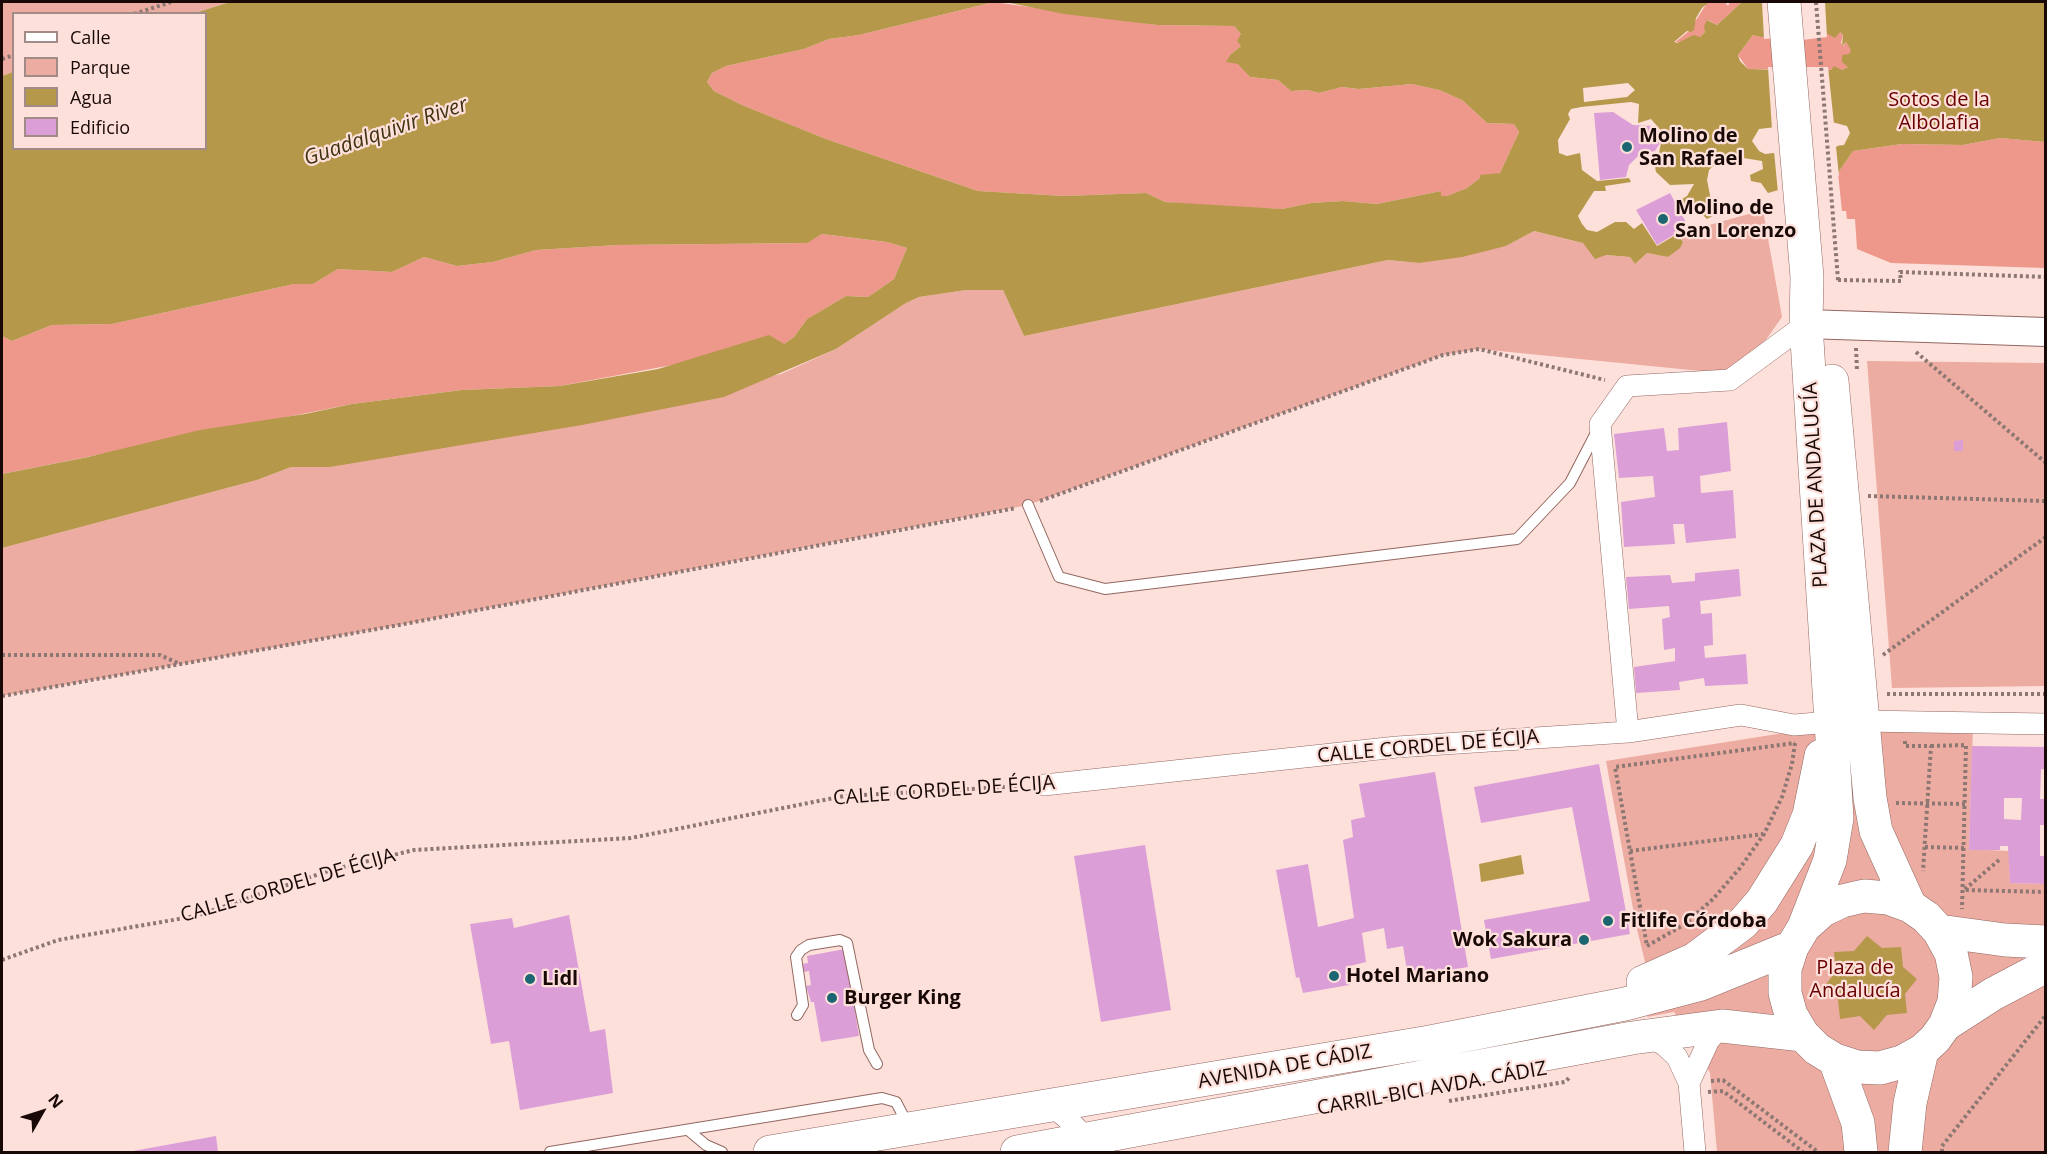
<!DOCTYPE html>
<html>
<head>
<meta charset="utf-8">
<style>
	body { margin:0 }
	#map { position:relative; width:2047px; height:1154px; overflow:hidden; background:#fee0db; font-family:"Open Sans",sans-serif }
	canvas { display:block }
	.frame { position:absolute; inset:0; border:3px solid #180907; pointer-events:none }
	.legend { position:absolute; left:12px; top:12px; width:195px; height:138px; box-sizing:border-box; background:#fee0db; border:2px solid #a28a86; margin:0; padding:8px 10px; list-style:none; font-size:18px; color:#180907 }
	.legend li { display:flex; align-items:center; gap:12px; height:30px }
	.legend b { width:30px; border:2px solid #a28a86 }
	.north { position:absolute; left:12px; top:1082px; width:60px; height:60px; -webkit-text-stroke:4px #fee0db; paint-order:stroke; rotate:51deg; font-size:16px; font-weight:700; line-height:24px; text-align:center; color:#180907 }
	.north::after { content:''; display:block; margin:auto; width:21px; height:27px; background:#180907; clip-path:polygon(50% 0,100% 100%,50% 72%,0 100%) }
</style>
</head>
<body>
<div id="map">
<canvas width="2047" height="1154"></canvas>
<div class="frame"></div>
<ul class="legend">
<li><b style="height:8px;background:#fff"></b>Calle</li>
<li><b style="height:16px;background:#edaca2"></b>Parque</li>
<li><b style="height:16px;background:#b5984a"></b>Agua</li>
<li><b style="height:16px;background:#dc9ed7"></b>Edificio</li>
</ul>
<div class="north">N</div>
</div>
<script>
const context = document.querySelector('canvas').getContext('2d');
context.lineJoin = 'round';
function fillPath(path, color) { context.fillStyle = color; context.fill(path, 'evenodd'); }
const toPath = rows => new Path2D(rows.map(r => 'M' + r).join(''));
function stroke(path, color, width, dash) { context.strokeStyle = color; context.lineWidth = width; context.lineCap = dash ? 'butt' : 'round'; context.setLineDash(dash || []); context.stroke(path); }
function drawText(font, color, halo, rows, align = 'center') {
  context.font = font + ' "Open Sans",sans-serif'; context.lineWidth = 4.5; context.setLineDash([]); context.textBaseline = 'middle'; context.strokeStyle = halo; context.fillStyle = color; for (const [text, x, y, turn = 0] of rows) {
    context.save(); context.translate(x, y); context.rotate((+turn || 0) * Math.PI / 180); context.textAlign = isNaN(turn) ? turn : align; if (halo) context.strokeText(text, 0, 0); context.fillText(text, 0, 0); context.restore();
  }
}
fillPath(toPath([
	[2,2,230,2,195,13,14,14,13,72,2,76],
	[1763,210,1782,317,1741,375,1479,349,1443,355,1028,505,399,625,2,696,2,548,257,480,291,467,330,467,781,374,836,349,906,303,919,297,966,290,1003,290,1024,336,1388,260,1419,263,1506,246,1534,231,1583,243,1590,249,1606,255,1630,257,1635,264,1647,253,1668,257,1683,242,1677,234],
	[1867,361,2045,363,2045,686,1892,688],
	[1973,727,1969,849,2009,851,2010,883,2045,884,2045,1152,1717,1152,1710,1073,1674,1012,1647,1017,1657,984,1645,962,1636,925,1606,761,1790,732]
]), '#edaca2');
fillPath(toPath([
	[994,2,1157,25,1234,26,1241,34,1241,46,1231,54,1250,77,1278,80,1291,91,1308,90,1319,93,1342,87,1359,89,1412,84,1439,90,1462,100,1487,123,1514,124,1519,132,1500,173,1480,178,1467,188,1447,196,1441,196,1441,191,1377,204,1343,201,1311,203,1282,209,1225,207,1165,202,1146,193,1064,196,978,191,826,139,742,105,714,91,707,82,712,73,726,66,804,49,829,39,859,35],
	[1725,2,1728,6,1730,2,1742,2,1717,25,1708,20,1705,32,1700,37,1674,43,1689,31,1707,3],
	[1840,32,1843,35,1841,43,1843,46,1846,42,1852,50,1849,54,1848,67,1842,70,1748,69,1738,55,1753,35,1760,37],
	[2000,138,2045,142,2045,268,1891,263,1857,249,1855,219,1847,219,1846,211,1842,211,1838,173,1853,151,1902,144,1963,145],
	[822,234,887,242,907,248,894,279,868,297,846,296,807,319,794,337,784,344,560,386,462,390,352,404,2,474,2,336,12,341,52,325,112,324,294,284,313,284,338,269,392,272,424,257,457,266,493,262,536,250,619,245,806,243]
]), '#ed988b');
fillPath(toPath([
	[230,2,994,2,859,35,829,39,804,49,726,66,712,73,707,82,714,91,742,105,826,139,978,191,1064,196,1146,193,1165,202,1282,209,1311,203,1343,201,1377,204,1441,191,1441,196,1447,196,1467,188,1480,178,1480,175,1500,173,1519,132,1514,124,1487,123,1462,100,1439,90,1412,84,1359,89,1342,87,1319,93,1308,90,1291,91,1278,80,1250,77,1238,64,1226,62,1231,54,1241,46,1237,41,1241,34,1234,26,1157,25,1064,14,1005,2,1718,2,1708,3,1702,8,1696,18,1694,30,1691,32,1687,31,1674,42,1677,43,1694,35,1700,37,1705,32,1704,26,1707,20,1717,25,1742,2,2046,2,2045,142,2000,138,1963,145,1902,144,1853,151,1838,173,1768,193,1761,183,1751,181,1750,175,1763,169,1762,161,1737,157,1718,161,1709,170,1707,180,1711,200,1722,211,1707,219,1703,215,1708,210,1701,204,1684,214,1677,202,1687,196,1694,184,1670,185,1656,172,1655,167,1648,164,1647,159,1654,161,1658,158,1663,133,1651,119,1638,123,1639,104,1631,102,1581,107,1571,109,1568,114,1570,119,1558,140,1559,153,1567,156,1580,153,1582,170,1597,181,1629,178,1631,182,1605,186,1606,191,1594,191,1578,216,1582,224,1587,230,1597,232,1615,222,1626,222,1634,229,1642,223,1657,246,1677,234,1683,242,1680,248,1668,257,1647,253,1635,264,1630,257,1606,255,1595,259,1583,243,1534,231,1506,246,1462,257,1419,263,1388,260,1024,336,1003,290,966,290,919,297,906,303,836,349,724,397,582,425,330,467,291,467,257,480,2,548,2,474,88,457,200,430,305,414,352,404,462,390,560,386,658,369,769,335,784,344,794,337,807,319,846,296,868,297,894,279,907,248,887,242,822,234,807,243,619,245,536,250,493,262,457,266,424,257,392,272,338,269,313,284,294,284,112,324,52,325,12,341,2,336,2,76,13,72,14,148,206,148,206,14,195,13],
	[1840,32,1843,35,1842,46,1846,42,1851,50,1849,54,1842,55,1842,62,1848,67,1842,70,1834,66,1831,70,1817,71,1748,69,1740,61,1738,55,1753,35,1760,37,1828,34,1835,38],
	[1628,83,1635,90,1627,97,1584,102,1583,88],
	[1828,121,1847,126,1850,133,1844,145,1765,154,1759,151,1752,141,1759,129],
	[1521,855,1524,874,1481,882,1479,864],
	[1867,936,1882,948,1901,947,1903,967,1917,979,1905,994,1907,1013,1887,1015,1874,1030,1860,1016,1840,1019,1838,999,1824,987,1836,971,1834,952,1854,951]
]), '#b5984a');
fillPath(toPath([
	[1762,2,1825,2,1827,37,1794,41,1779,38,1764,39],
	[1768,67,1828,67,1834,124,1772,130],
	[1842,143,1836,147,1839,176,1778,193,1774,151,1770,150]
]), '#fee0db');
fillPath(toPath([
	[1613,112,1633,125,1653,126,1659,134,1660,143,1655,151,1639,155,1629,165,1626,177,1600,180,1594,113],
	[1670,193,1689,228,1694,232,1692,235,1685,228,1657,245,1636,210],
	[1727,422,1731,471,1700,476,1701,493,1733,490,1736,538,1686,543,1684,524,1673,524,1675,544,1624,547,1621,502,1655,497,1653,476,1619,478,1614,434,1664,428,1667,451,1679,450,1678,428],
	[1963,440,1963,451,1954,451,1954,441],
	[1739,569,1741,596,1700,601,1701,614,1712,613,1713,645,1704,646,1705,658,1746,654,1748,684,1705,686,1704,678,1679,682,1680,690,1636,693,1634,667,1675,661,1675,648,1664,650,1662,619,1670,617,1669,606,1629,609,1626,577,1670,575,1672,583,1695,581,1695,573],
	[1972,746,2046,747,2046,770,2041,769,2040,799,2046,799,2046,825,2040,825,2040,856,2046,856,2046,884,2010,883,2008,846,2000,846,2000,850,1969,850],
	[2004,798,2022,798,2021,820,2004,819],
	[1599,764,1630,934,1491,959,1484,920,1590,901,1572,807,1481,823,1474,787],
	[1435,772,1468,967,1408,977,1403,946,1387,949,1384,928,1362,933,1366,962,1346,967,1349,985,1303,993,1299,977,1296,978,1276,870,1308,864,1318,927,1354,918,1343,840,1353,837,1351,820,1365,817,1359,784],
	[1145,845,1171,1010,1101,1022,1074,856],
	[569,915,590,1032,605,1029,613,1093,520,1110,509,1041,491,1044,470,924,512,918,514,928],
	[845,949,859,1036,821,1042,814,1002,811,1002,806,986,811,985,809,971,804,972,802,964,808,963,807,956],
	[216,1136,218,1152,133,1152,133,1151]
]), '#dc9ed7');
const service = toPath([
	[1028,505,1059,577,1105,589,1517,539,1570,483,1598,429],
	[797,1015,803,1005,796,957,801,950,809,945,840,940,847,943,869,1050,877,1064],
	[688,1130,706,1145,722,1152],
	[550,1152,882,1098,896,1102,908,1125]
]);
const minor = toPath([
	[1863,721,2046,724],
	[1628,732,1600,424,1627,386,1730,380,1806,324],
	[1044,785,1397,747,1628,732,1741,715,1794,725,1830,722],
	[1647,1036,1664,1045,1677,1057,1689,1083],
	[1052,1106,1071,1122,1093,1146],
	[1695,1152,1689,1083,1709,1040,1722,1026]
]);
const secondary = toPath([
	[1806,324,2046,332]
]);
const primary = toPath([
	[1784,2,1807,277,1806,324,1837,818,1830,860,1804,927,1792,947,1785,969,1785,993,1791,1015,1803,1035,1817,1049,1835,1060,1857,1067,1880,1068,1902,1062,1922,1051,1935,1039,1945,1025,1954,1002,1956,977,1951,953,1939,931,1926,917,1910,906,1888,898,1864,896,1842,901,1823,910,1804,927],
	[1832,381,1870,798,1876,831,1910,906],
	[1939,931,2005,940,2046,942],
	[1643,982,1695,959,1743,923,1762,901,1797,845,1809,815,1821,756],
	[1945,1025,1993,994,2046,966],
	[1835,1060,1858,1123,1861,1152],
	[770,1152,1430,1042,1625,1004,1701,984,1792,947],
	[1017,1152,1632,1038,1722,1026,1803,1035],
	[1905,1152,1910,1103,1922,1051]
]);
stroke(service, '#926760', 12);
stroke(minor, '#926760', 22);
stroke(secondary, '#926760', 30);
stroke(primary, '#926760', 34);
stroke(toPath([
	[1816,2,1838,280],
	[134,14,171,2],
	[2,59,14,55],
	[1838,280,1901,281,1900,272,2046,277],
	[1856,348,1857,370],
	[1916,352,2046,463],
	[1868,496,2046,501],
	[1040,501,1443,355,1479,349,1605,380],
	[2,655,160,655,180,664],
	[1883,655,2046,537],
	[1887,694,2046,694],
	[2,696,399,625,1016,508],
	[1905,741,1905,746,1931,746,1923,871],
	[1795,743,1792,764,1782,797,1764,834,1740,868,1713,899,1685,924,1647,946,1615,767,1795,743],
	[1931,746,1966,745,1962,909],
	[1896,803,1965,804],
	[1925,847,1964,848],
	[1630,851,1763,834],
	[1999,860,1964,890,2046,892],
	[2,960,58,940,196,916,331,870,414,850,631,838,844,796,1024,786],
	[1711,1081,1723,1080,1818,1152],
	[1708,1092,1723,1091,1803,1152],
	[1449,1101,1565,1082,1570,1077],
	[1942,1152,1942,1146,2046,1015]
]), '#8d7773', 4, [3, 3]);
stroke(service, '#fff', 10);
stroke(minor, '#fff', 21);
stroke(secondary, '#fff', 28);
stroke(primary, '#fff', 33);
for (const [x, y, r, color] of [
	[1627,147,6,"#1b6670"],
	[1663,219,6,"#1b6670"],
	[1608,921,6,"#1b6670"],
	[1584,940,6,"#1b6670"],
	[1334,976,6,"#1b6670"],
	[530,979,6,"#1b6670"],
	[832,998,6,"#1b6670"]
]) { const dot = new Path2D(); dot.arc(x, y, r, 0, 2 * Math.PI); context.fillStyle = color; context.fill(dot); stroke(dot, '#fee0db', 2); }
drawText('20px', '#690101', '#fee0db', [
	["Sotos de la",1939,100],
	["Albolafia",1939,123],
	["Plaza de",1855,968],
	["Andalucía",1855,991]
]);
drawText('bold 20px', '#180907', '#fee0db', [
	["Molino de",1639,136],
	["San Rafael",1639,159],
	["Molino de",1675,208],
	["San Lorenzo",1675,231],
	["Fitlife Córdoba",1620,921],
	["Wok Sakura",1572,940,"right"],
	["Hotel Mariano",1346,976],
	["Lidl",542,979],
	["Burger King",844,998]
], 'left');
drawText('20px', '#180907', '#fee0db', [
	["PLAZA DE ANDALUCÍA",1816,485,-93],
	["CALLE CORDEL DE ÉCIJA",1428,747,-5],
	["CALLE CORDEL DE ÉCIJA",944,791,-4],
	["CALLE CORDEL DE ÉCIJA",288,886,-16],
	["AVENIDA DE CÁDIZ",1285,1067,-10],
	["CARRIL-BICI AVDA. CÁDIZ",1432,1089,-10]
]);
drawText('italic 21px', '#403310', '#fee0db', [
	["Guadalquivir River",386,132,-19]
]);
</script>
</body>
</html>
